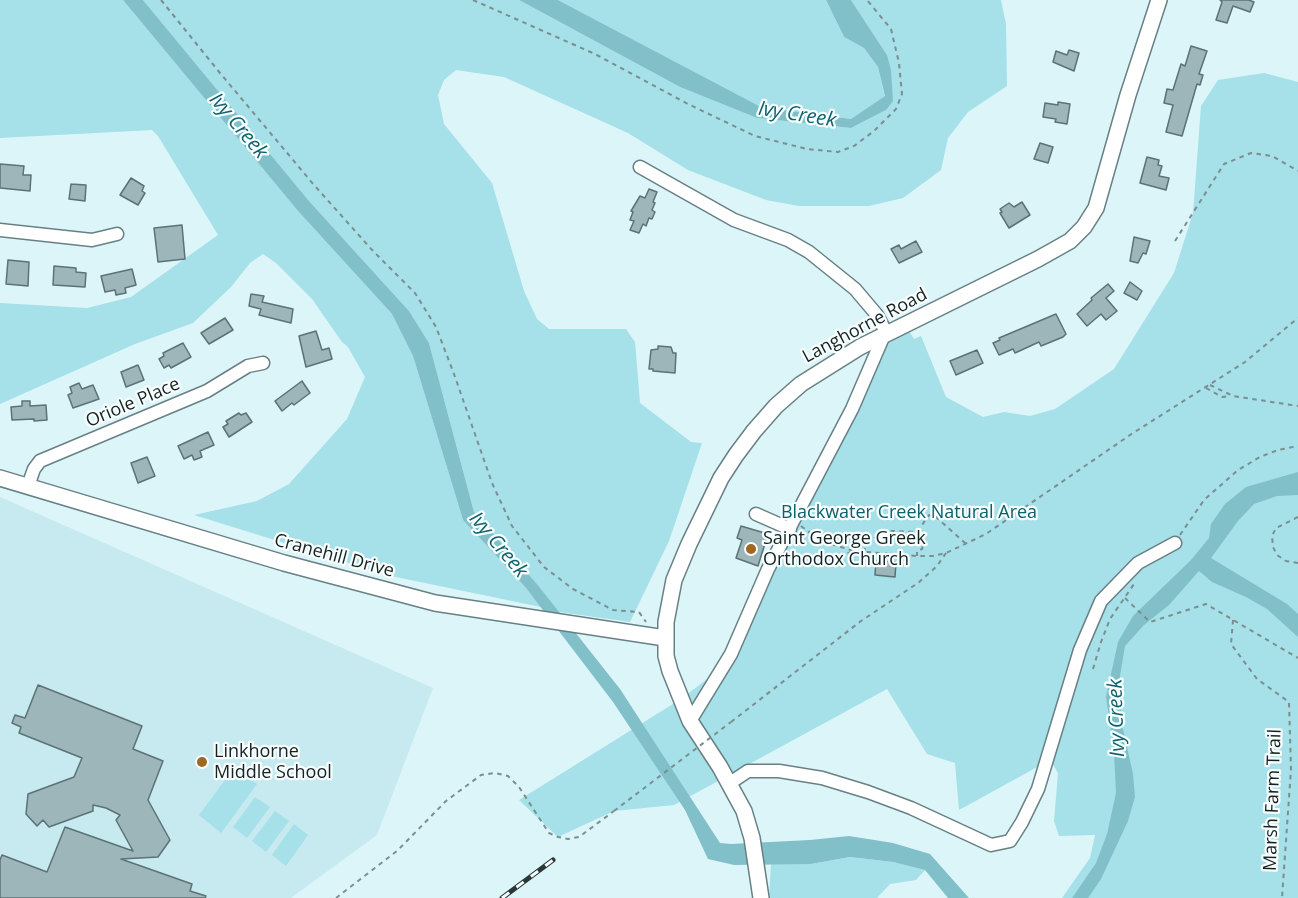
<!DOCTYPE html>
<html>
<head>
<meta charset="utf-8">
<style>
	body { margin:0 }
	canvas { display:block; background:#dbf5f9 }
</style>
</head>
<body>
<canvas width="1298" height="898"></canvas>
<script>
const context = document.querySelector('canvas').getContext('2d');
context.lineJoin = 'round';
function fillPath(path, color) { context.fillStyle = color; context.fill(path, 'evenodd'); }
const toPath = rows => new Path2D(rows.map(r => 'M' + r).join(''));
function stroke(path, color, width, dash) { context.strokeStyle = color; context.lineWidth = width; context.lineCap = dash ? 'butt' : 'round'; context.setLineDash(dash || []); context.stroke(path); }
function drawText(font, color, halo, rows, align = 'center') {
  context.font = font + ' "Open Sans",sans-serif'; context.lineWidth = 4.5; context.setLineDash([]); context.textBaseline = 'middle'; context.strokeStyle = halo; context.fillStyle = color; for (const [text, x, y, turn = 0] of rows) {
    context.save(); context.translate(x, y); context.rotate((+turn || 0) * Math.PI / 180); context.textAlign = isNaN(turn) ? turn : align; if (halo) context.strokeText(text, 0, 0); context.fillText(text, 0, 0); context.restore();
  }
}
fillPath(toPath([
	[0,497,433,688,377,835,291,898,0,898]
]), '#c7eaf0');
fillPath(toPath([
	[0,0,123,0,298,211,392,314,413,356,463,520,526,588,541,607,391,576,194,515,257,501,289,484,347,419,365,377,348,347,342,342,312,299,276,263,263,254,250,263,231,287,193,323,135,344,0,404,0,303,87,308,131,297,218,235,158,136,152,130,0,138],
	[143,0,519,0,680,87,757,118,851,128,886,110,887,55,851,0,1001,0,1006,24,1007,86,968,112,948,138,941,170,903,198,869,206,799,206,766,200,688,170,628,133,504,77,456,70,444,80,438,95,444,124,492,183,524,291,537,319,549,329,626,329,635,342,640,403,691,442,702,443,669,541,630,622,559,612,537,584,474,512,429,343,409,311,309,201],
	[558,0,826,0,844,37,864,48,878,67,885,97,851,119,761,107],
	[1264,73,1298,82,1298,898,1062,898,1090,858,1095,835,1059,836,1054,821,1058,773,1050,760,959,810,955,763,927,754,887,689,674,805,614,811,558,837,519,800,681,699,724,666,884,335,905,325,914,339,921,336,946,397,983,417,1004,412,1030,416,1055,409,1114,369,1174,273,1193,213,1201,106,1218,80],
	[234,768,257,784,221,833,199,815],
	[255,797,270,807,247,838,233,827],
	[275,811,289,821,266,852,252,841],
	[294,824,308,835,286,866,272,855],
	[850,857,893,862,925,870,916,880,890,884,877,898,769,898,771,864,811,864]
]), '#a6e0e9');
fillPath(toPath([
	[123,0,143,0,309,201,409,311,429,343,474,512,537,584,620,689,720,843,731,844,810,840,849,836,893,843,930,854,969,898,948,898,925,870,893,862,850,857,811,864,734,865,708,859,685,810,613,702,526,588,463,520,413,356,392,314,298,211],
	[519,0,558,0,761,107,851,119,885,96,878,67,864,48,844,37,826,0,851,0,887,55,891,70,893,101,886,110,851,128,757,118,680,87],
	[1298,472,1298,495,1277,496,1254,504,1238,521,1211,558,1287,604,1298,614,1298,637,1267,609,1246,597,1212,582,1199,571,1169,605,1144,625,1125,646,1120,676,1121,720,1133,774,1135,797,1128,821,1101,879,1088,898,1072,898,1096,863,1107,834,1116,793,1114,752,1106,697,1118,642,1133,616,1191,560,1209,538,1211,524,1225,504,1246,487]
]), '#82c0c9');
const building = toPath([
	[1220,0,1249,0,1254,2,1250,12,1233,6,1227,23,1216,20,1222,2,1220,0],
	[1191,46,1207,51,1199,74,1203,75,1200,85,1197,84,1182,136,1166,132,1173,105,1164,103,1167,89,1173,90,1181,64,1185,66,1191,46],
	[1069,50,1079,53,1074,71,1053,62,1056,51,1067,55,1069,50],
	[1058,102,1070,104,1067,124,1055,122,1056,119,1043,117,1045,103,1058,105,1058,102],
	[1040,143,1053,147,1048,163,1034,159,1040,143],
	[1147,157,1159,160,1158,165,1162,166,1159,176,1169,178,1166,190,1140,183,1147,157],
	[0,164,24,166,23,175,31,175,30,191,0,188,0,164],
	[131,178,144,186,142,191,145,193,138,205,120,195,131,178],
	[71,184,86,185,85,201,69,199,71,184],
	[649,189,657,192,653,202,655,203,652,210,655,212,652,219,649,218,646,226,643,224,639,233,630,230,634,221,630,220,633,212,631,211,640,196,645,198,649,189],
	[1022,202,1030,215,1009,228,1000,213,1002,212,1000,209,1009,203,1014,207,1022,202],
	[182,225,185,259,158,262,154,228,182,225],
	[1134,237,1150,241,1146,254,1143,253,1138,263,1130,261,1134,237],
	[916,241,922,252,899,263,891,249,899,245,901,249,916,241],
	[8,260,29,262,28,286,6,284,8,260],
	[54,266,76,268,76,272,86,273,85,287,53,285,54,266],
	[132,269,136,285,125,288,126,293,116,295,115,290,105,292,101,276,132,269],
	[1130,282,1142,291,1137,300,1124,293,1130,282],
	[1108,284,1114,291,1106,298,1117,311,1106,320,1101,314,1087,326,1077,314,1092,300,1091,298,1108,284],
	[251,294,264,296,262,302,293,309,291,323,259,315,261,309,249,306,251,294],
	[1056,314,1066,334,1063,337,1041,346,1039,342,1015,353,1013,349,999,355,993,343,1000,340,999,338,1056,314],
	[225,318,233,330,209,344,201,333,225,318],
	[316,331,322,350,329,348,332,359,306,367,299,336,316,331],
	[183,343,191,357,171,368,169,365,164,368,159,359,164,356,163,353,183,343],
	[658,346,671,347,673,353,676,353,675,373,653,371,653,369,649,369,651,350,658,349,658,346],
	[977,350,983,363,956,375,950,361,977,350],
	[138,365,144,380,126,387,121,372,138,365],
	[302,381,310,393,294,405,292,403,282,411,275,401,302,381],
	[79,383,82,389,93,385,99,399,73,408,68,395,72,393,70,387,79,383],
	[22,401,30,401,30,406,46,405,47,420,34,421,34,419,12,420,11,407,22,406,22,401],
	[239,413,241,415,246,413,252,422,229,437,223,427,228,424,226,421,239,413],
	[208,432,214,445,200,451,202,457,194,460,192,455,184,459,178,446,208,432],
	[147,457,155,476,138,483,131,463,147,457],
	[741,526,768,534,758,566,736,558,742,540,737,538,741,526],
	[876,561,896,562,895,577,875,575,876,561],
	[38,685,142,726,133,749,163,761,148,800,170,840,158,857,121,859,192,884,190,891,206,896,205,898,0,898,0,860,2,855,47,872,65,827,133,851,116,820,120,815,106,808,93,805,93,811,49,827,43,820,37,826,26,814,28,794,74,777,82,758,19,733,21,727,12,723,15,715,25,718,38,685]
]);
fillPath(building, '#9db6ba');
stroke(building, '#5b7276', 1.5);
const minor = toPath([
	[640,167,734,220,788,240,809,252,855,289,877,315,887,334],
	[0,230,92,240,117,234],
	[28,486,34,469,40,461,207,391,248,366,263,363],
	[756,514,790,529],
	[690,721,731,654,768,569,852,409,884,335],
	[730,783,748,771,779,771,822,778,868,792,911,808,991,845,1010,841,1022,822,1038,789,1080,650,1101,601,1138,563,1175,543]
]);
const major = toPath([
	[0,478,284,563,435,603,665,638],
	[761,898,752,838,744,811,720,767,690,721,670,671,666,656,666,622,674,580,689,544,721,478,736,455,754,431,776,406,801,384,860,347,1038,259,1070,241,1084,227,1096,208,1128,95,1159,0]
]);
stroke(minor, '#688084', 15);
stroke(major, '#688084', 18);
stroke(toPath([
	[161,0,220,73,314,185,373,251,415,293,436,327,454,374,492,483,512,526,544,567,573,589,613,610,639,612,646,622],
	[473,0,595,54,688,104,755,136,807,149,838,152,854,146,874,131,896,109,902,94,899,63,891,29,867,0],
	[1175,241,1224,164,1251,153,1272,156,1298,171],
	[1210,385,1233,396,1298,406],
	[1206,388,1222,397,1230,396],
	[1298,517,1276,528,1272,536,1273,547,1277,555,1286,561,1298,563],
	[801,526,821,541,854,551,917,556,933,556,946,553,986,534,1130,435,1245,362,1298,318],
	[917,532,918,538,924,542,922,549,917,551,917,556],
	[1180,535,1204,500,1238,470,1260,457,1278,450,1298,446],
	[863,552,870,541,880,534,892,531,917,532,929,515,936,517,966,544],
	[886,561,886,554],
	[822,562,854,551],
	[1125,598,1150,622,1206,604,1298,658],
	[1233,620,1231,644,1257,679,1289,702,1291,769,1282,898],
	[1093,669,1101,642,1110,619,1134,584],
	[731,722,861,621,918,583,937,566,946,553],
	[336,898,397,851,446,801,481,775,495,773,508,776,519,787,549,833,558,837,568,839,579,837,614,811]
]), '#7b8e90', 2, [4.5, 4.5]);
stroke(minor, '#fff', 12);
stroke(major, '#fff', 15);
const rail = toPath([
	[502,898,553,860]
]);
stroke(rail, '#2c3739', 5);
stroke(rail, '#f8fefe', 3, [9]);
stroke(toPath([
	[614,811,731,722]
]), '#7b8e90', 2, [4.5, 4.5]);
for (const [x, y, r, color] of [
	[751,549,6,"#9f6624"],
	[202,762,6,"#9f6624"]
]) { const dot = new Path2D(); dot.arc(x, y, r, 0, 2 * Math.PI); context.fillStyle = color; context.fill(dot); stroke(dot, '#f8fefe', 2); }
drawText('18px', '#172122', '#f8fefe', [
	["Langhorne Road",865,326,-28],
	["Oriole Place",133,403,-23],
	["Cranehill Drive",334,556,15],
	["Marsh Farm Trail",1273,800,-88]
]);
drawText('18px', '#09616c', '#f8fefe', [
	["Blackwater Creek Natural Area",909,513]
]);
drawText('18px', '#172122', '#f8fefe', [
	["Saint George Greek",763,539],
	["Orthodox Church",763,560],
	["Linkhorne",214,752],
	["Middle School",214,773]
], 'left');
drawText('italic 20px', '#0d636e', '#f8fefe', [
	["Ivy Creek",797,115,9],
	["Ivy Creek",238,126,50],
	["Ivy Creek",498,545,50],
	["Ivy Creek",1117,718,-92]
]);
</script>
</body>
</html>
